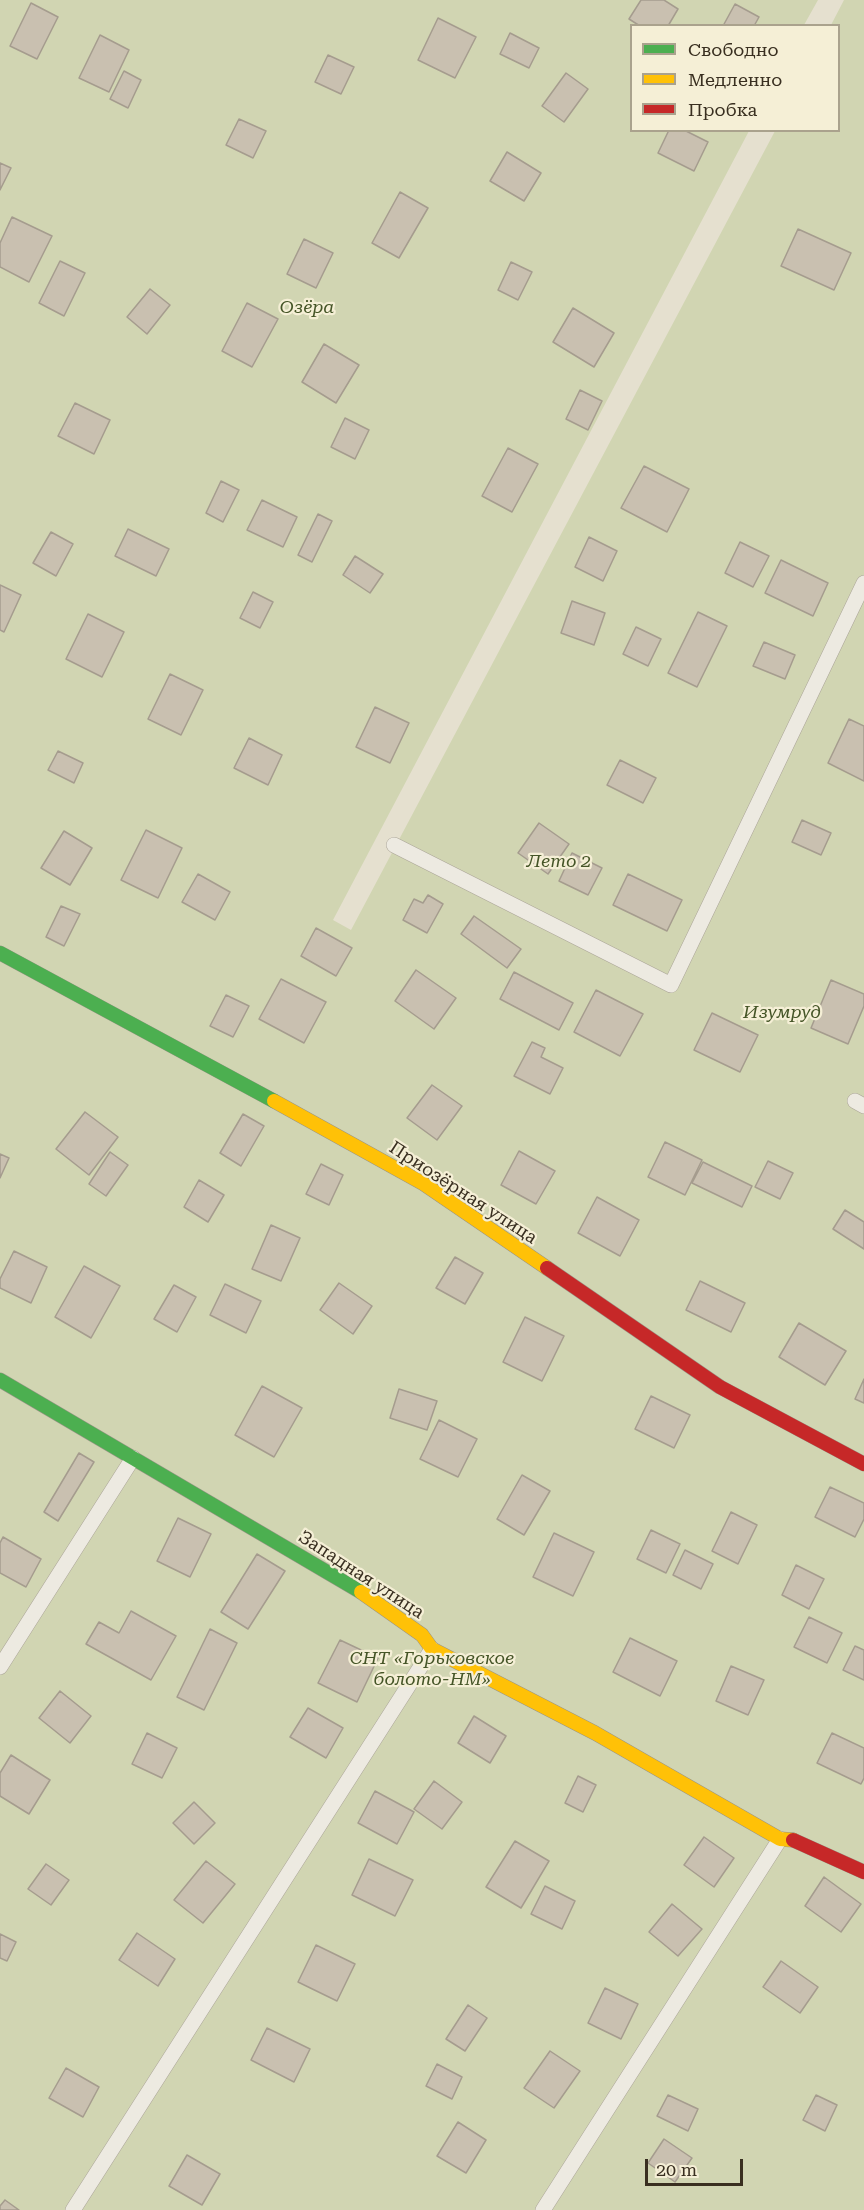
<!DOCTYPE html>
<html>
<head>
<meta charset="utf-8">
<style>
	body { margin:0 }
	#map { position:relative; width:864px; height:2210px; overflow:hidden; background:#e5e0cf; font-family:"Roboto Serif",serif }
	canvas { display:block }
	.legend { position:absolute; left:630px; top:24px; width:210px; height:108px; box-sizing:border-box; background:#f5efd6; border:2px solid #aaa28d; margin:0; padding:8px 10px; list-style:none; font-size:18px; color:#392f20 }
	.legend li { display:flex; align-items:center; gap:12px; height:30px }
	.legend b { width:30px; border:2px solid #aaa28d }
	.scale { position:absolute; left:645px; top:2159px; width:98px; height:27px; box-sizing:border-box; border:3px solid #392f20; border-top:0; padding-left:8px; font-size:18px; line-height:21px; white-space:nowrap; color:#392f20; -webkit-text-stroke:4px #f5efd6; paint-order:stroke }
</style>
</head>
<body>
<div id="map">
<canvas width="864" height="2210"></canvas>
<ul class="legend">
<li><b style="height:8px;background:#4caf50"></b>Свободно</li>
<li><b style="height:8px;background:#ffc107"></b>Медленно</li>
<li><b style="height:8px;background:#c62828"></b>Пробка</li>
</ul>
<div class="scale">20 m</div>
</div>
<script>
const context = document.querySelector('canvas').getContext('2d');
context.lineJoin = 'round';
function fillPath(path, color) { context.fillStyle = color; context.fill(path, 'evenodd'); }
const toPath = rows => new Path2D(rows.map(r => 'M' + r).join(''));
function stroke(path, color, width, dash) { context.strokeStyle = color; context.lineWidth = width; context.lineCap = dash ? 'butt' : 'round'; context.setLineDash(dash || []); context.stroke(path); }
function drawText(font, color, halo, rows, align = 'center') {
  context.font = font + ' "Roboto Serif",serif'; context.lineWidth = 4.5; context.setLineDash([]); context.textBaseline = 'middle'; context.strokeStyle = halo; context.fillStyle = color; for (const [text, x, y, turn = 0] of rows) {
    context.save(); context.translate(x, y); context.rotate((+turn || 0) * Math.PI / 180); context.textAlign = isNaN(turn) ? turn : align; if (halo) context.strokeText(text, 0, 0); context.fillText(text, 0, 0); context.restore();
  }
}
fillPath(toPath([
	[0,0,818,0,804,25,632,26,632,130,749,131,333,920,351,930,775,131,838,130,838,26,831,25,844,0,864,0,864,2210,0,2210]
]), '#d1d5b2');
const building = toPath([
	[641,0,664,0,678,9,668,26,640,26,629,19,641,0],
	[31,3,58,17,37,59,10,46,31,3],
	[735,4,759,17,754,26,723,26,735,4],
	[438,18,476,37,455,78,418,60,438,18],
	[510,33,539,48,529,68,500,54,510,33],
	[100,35,129,50,109,92,79,78,100,35],
	[328,55,354,67,341,94,315,82,328,55],
	[124,71,141,80,128,108,110,99,124,71],
	[566,73,588,89,564,122,542,106,566,73],
	[239,119,266,131,253,158,226,145,239,119],
	[669,130,684,130,708,142,694,171,658,153,669,130],
	[507,152,541,173,524,201,490,181,507,152],
	[0,163,11,168,0,190,0,163],
	[400,192,428,208,399,258,372,243,400,192],
	[12,217,52,236,29,282,0,267,0,243,12,217],
	[798,229,851,253,834,290,781,266,798,229],
	[304,239,333,253,316,288,287,274,304,239],
	[60,261,85,273,64,316,39,303,60,261],
	[511,262,532,272,518,300,498,290,511,262],
	[150,289,170,305,147,334,127,317,150,289],
	[247,303,278,319,252,367,222,351,247,303],
	[573,308,614,333,594,367,553,342,573,308],
	[324,344,359,365,336,403,302,382,324,344],
	[580,390,602,401,588,430,566,419,580,390],
	[75,403,110,420,94,454,58,436,75,403],
	[345,418,369,430,355,459,331,447,345,418],
	[508,448,538,464,512,512,482,496,508,448],
	[644,466,689,489,667,532,621,508,644,466],
	[221,481,239,490,223,522,206,513,221,481],
	[262,500,297,517,283,547,247,530,262,500],
	[318,514,332,521,312,562,298,555,318,514],
	[128,529,169,549,156,576,115,556,128,529],
	[51,532,73,544,56,576,33,563,51,532],
	[589,537,617,551,603,581,575,567,589,537],
	[740,542,769,556,753,587,725,573,740,542],
	[355,556,383,574,370,593,343,575,355,556],
	[781,560,828,583,813,616,765,593,781,560],
	[0,585,21,595,4,632,0,630,0,585],
	[253,592,273,602,260,628,240,618,253,592],
	[572,601,605,613,594,645,561,633,572,601],
	[698,612,727,626,697,687,668,673,698,612],
	[88,614,124,632,102,677,66,659,88,614],
	[636,627,661,639,648,666,623,654,636,627],
	[764,642,795,655,785,679,753,666,764,642],
	[170,674,203,690,181,735,148,719,170,674],
	[375,707,409,723,390,763,356,747,375,707],
	[849,719,864,726,864,781,828,763,849,719],
	[249,738,282,755,268,785,234,768,249,738],
	[58,751,83,763,74,783,48,770,58,751],
	[620,760,656,778,643,803,607,785,620,760],
	[802,820,831,833,821,855,792,842,802,820],
	[539,823,569,844,548,874,518,853,539,823],
	[146,830,182,848,158,898,121,880,146,830],
	[64,831,92,848,70,885,41,868,64,831],
	[572,853,602,868,588,895,559,881,572,853],
	[198,874,230,892,215,920,182,902,198,874],
	[628,874,682,900,667,931,613,905,628,874],
	[428,895,443,904,427,933,403,920,414,899,423,903,428,895],
	[61,906,80,914,64,946,46,937,61,906],
	[474,916,521,949,507,968,461,934,474,916],
	[316,928,352,948,336,976,301,956,316,928],
	[416,970,456,998,434,1029,395,1001,416,970],
	[514,972,573,1003,559,1030,500,999,514,972],
	[281,979,326,1002,304,1043,259,1019,281,979],
	[831,980,864,994,864,1006,848,1044,811,1028,831,980],
	[596,990,643,1014,620,1056,574,1032,596,990],
	[226,995,249,1006,233,1037,210,1026,226,995],
	[712,1013,758,1035,740,1072,694,1050,712,1013],
	[532,1042,545,1048,541,1057,563,1068,550,1094,514,1076,532,1042],
	[432,1085,462,1106,437,1140,407,1118,432,1085],
	[85,1112,118,1137,89,1175,56,1149,85,1112],
	[243,1114,264,1126,241,1166,220,1153,243,1114],
	[665,1142,702,1160,685,1195,648,1177,665,1142],
	[519,1151,555,1171,536,1204,501,1185,519,1151],
	[110,1152,128,1165,106,1196,89,1184,110,1152],
	[0,1154,9,1158,0,1178,0,1154],
	[768,1161,793,1173,780,1199,755,1187,768,1161],
	[703,1162,752,1186,742,1207,692,1183,703,1162],
	[321,1164,343,1175,329,1205,306,1194,321,1164],
	[199,1180,224,1195,208,1222,184,1207,199,1180],
	[597,1197,639,1220,620,1256,578,1233,597,1197],
	[845,1210,864,1222,864,1249,833,1229,845,1210],
	[271,1225,300,1238,281,1281,252,1269,271,1225],
	[14,1251,47,1267,31,1303,0,1288,0,1279,14,1251],
	[455,1257,483,1273,465,1304,436,1288,455,1257],
	[84,1266,120,1286,91,1338,55,1317,84,1266],
	[700,1281,745,1303,731,1332,686,1310,700,1281],
	[339,1283,372,1306,353,1334,320,1310,339,1283],
	[225,1284,261,1301,246,1333,210,1315,225,1284],
	[174,1285,196,1297,177,1332,154,1319,174,1285],
	[525,1317,564,1336,542,1381,503,1362,525,1317],
	[799,1323,846,1351,825,1385,779,1357,799,1323],
	[864,1379,864,1403,855,1399,864,1379],
	[262,1386,302,1408,274,1457,235,1435,262,1386],
	[399,1389,437,1401,427,1430,390,1418,399,1389],
	[651,1396,690,1415,674,1448,635,1429,651,1396],
	[439,1420,477,1439,458,1477,420,1459,439,1420],
	[79,1453,94,1462,58,1521,44,1512,79,1453],
	[522,1475,550,1491,524,1535,497,1519,522,1475],
	[830,1487,864,1503,864,1519,855,1537,815,1517,830,1487],
	[731,1512,757,1525,738,1564,712,1551,731,1512],
	[178,1518,211,1534,190,1577,157,1561,178,1518],
	[651,1530,680,1544,666,1573,637,1559,651,1530],
	[554,1533,594,1552,573,1596,533,1577,554,1533],
	[3,1537,41,1559,26,1587,0,1573,0,1543,3,1537],
	[685,1550,713,1564,701,1589,673,1575,685,1550],
	[257,1554,285,1571,248,1629,221,1612,257,1554],
	[796,1565,824,1579,809,1609,782,1595,796,1565],
	[131,1611,176,1636,151,1680,86,1644,99,1622,119,1633,131,1611],
	[809,1617,842,1633,827,1663,794,1647,809,1617],
	[210,1629,237,1643,204,1710,177,1697,210,1629],
	[630,1638,677,1661,660,1696,613,1672,630,1638],
	[340,1640,378,1658,357,1702,318,1683,340,1640],
	[855,1646,864,1650,864,1680,843,1670,855,1646],
	[731,1666,764,1680,748,1715,716,1701,731,1666],
	[60,1691,91,1716,70,1743,39,1718,60,1691],
	[308,1708,343,1728,326,1758,290,1737,308,1708],
	[474,1716,506,1736,490,1763,458,1743,474,1716],
	[147,1733,177,1748,162,1778,132,1764,147,1733],
	[832,1733,864,1748,864,1778,861,1784,817,1763,832,1733],
	[11,1755,50,1780,29,1814,0,1796,0,1773,11,1755],
	[578,1776,596,1785,583,1812,565,1803,578,1776],
	[434,1781,462,1802,442,1829,414,1809,434,1781],
	[375,1791,414,1812,397,1844,358,1823,375,1791],
	[194,1802,215,1823,194,1844,173,1823,194,1802],
	[704,1837,734,1858,714,1887,684,1865,704,1837],
	[515,1841,549,1861,521,1908,486,1887,515,1841],
	[369,1859,413,1880,395,1916,352,1895,369,1859],
	[206,1861,235,1884,203,1923,174,1900,206,1861],
	[46,1864,69,1880,51,1905,28,1889,46,1864],
	[824,1877,861,1904,841,1932,805,1906,824,1877],
	[545,1886,575,1901,562,1929,531,1914,545,1886],
	[672,1904,702,1929,678,1956,649,1932,672,1904],
	[137,1933,175,1959,158,1986,119,1960,137,1933],
	[0,1934,16,1942,7,1961,0,1958,0,1934],
	[316,1945,355,1964,337,2001,298,1982,316,1945],
	[781,1961,818,1987,800,2013,763,1987,781,1961],
	[605,1988,638,2004,621,2039,588,2023,605,1988],
	[468,2005,487,2018,465,2051,446,2039,468,2005],
	[267,2028,310,2049,294,2082,251,2060,267,2028],
	[550,2051,580,2071,554,2108,524,2088,550,2051],
	[437,2064,462,2077,452,2099,426,2086,437,2064],
	[66,2068,99,2087,83,2117,49,2098,66,2068],
	[668,2095,698,2109,688,2131,657,2116,668,2095],
	[816,2095,837,2105,825,2131,803,2120,816,2095],
	[458,2122,486,2140,466,2173,437,2156,458,2122],
	[664,2139,692,2158,675,2182,648,2163,664,2139],
	[187,2155,220,2174,202,2205,169,2186,187,2155],
	[5,2200,19,2210,0,2210,0,2206,5,2200]
]);
fillPath(building, '#c9c0b0');
stroke(building, '#a59c8e', 1.5);
const lane = toPath([
	[394,845,671,985,864,583],
	[855,1101,864,1106],
	[0,1667,133,1458],
	[73,2210,432,1649],
	[543,2210,780,1839]
]);
const fast = toPath([
	[0,953,274,1101],
	[0,1380,361,1592]
]);
const slow = toPath([
	[274,1101,424,1184,547,1268],
	[361,1592,422,1635,432,1649,595,1733,780,1839,793,1840]
]);
const jam = toPath([
	[547,1268,720,1387,864,1464],
	[793,1840,864,1872]
]);
stroke(lane, '#aba598', 16);
stroke(fast, '#9a9588', 15);
stroke(slow, '#9a9588', 15);
stroke(jam, '#9a9588', 15);
stroke(lane, '#edeae1', 15);
stroke(fast, '#4caf50', 14);
stroke(slow, '#ffc107', 14);
stroke(jam, '#c62828', 14);
drawText('italic 18px', '#455527', '#f5efd6', [
	["Озёра",307,308],
	["Лето 2",559,862],
	["Изумруд",782,1013],
	["СНТ «Горьковское",432,1659],
	["болото-НМ»",432,1680]
]);
drawText('18px', '#392f20', '#f5efd6', [
	["Приозёрная улица",463,1193,33],
	["Западная улица",361,1575,33]
]);
</script>
</body>
</html>
